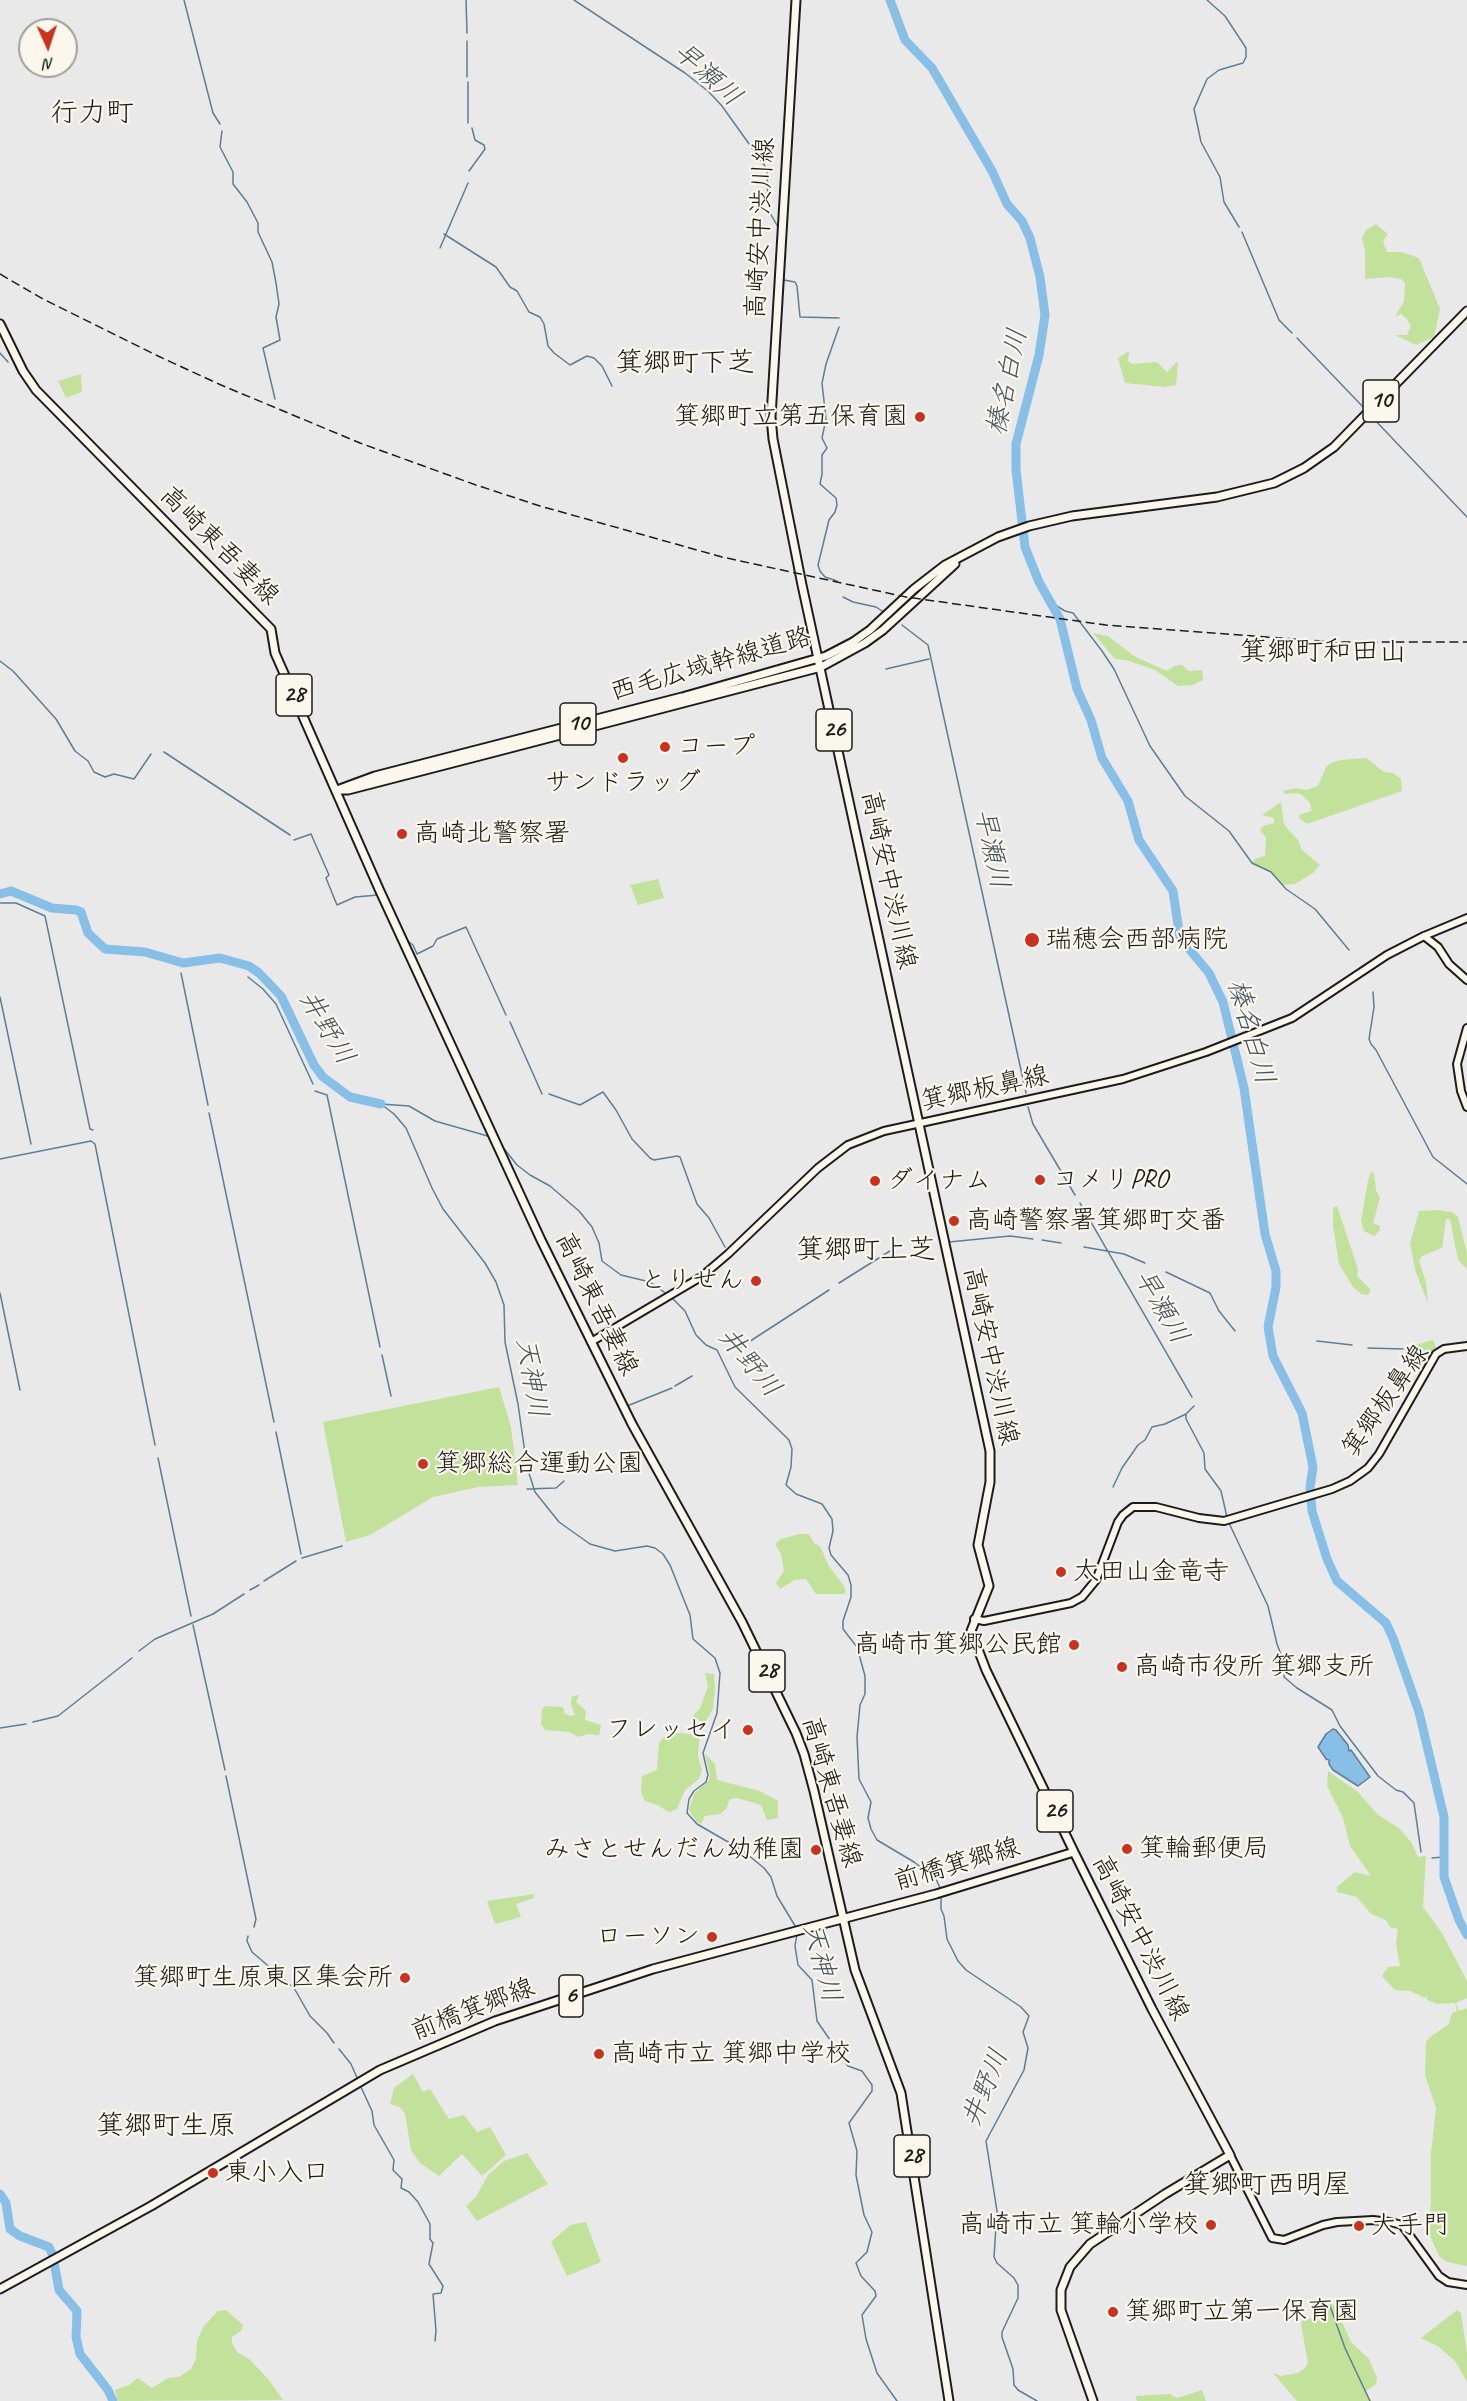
<!DOCTYPE html>
<html>
<head>
<meta charset="utf-8">
<style>
	body { margin:0 }
	#map { position:relative; width:1467px; height:2401px; overflow:hidden; background:#eae9ea; font-family:Caveat,sans-serif }
	canvas { display:block }
	.north { position:absolute; left:18px; top:18px; width:60px; height:60px; box-sizing:border-box; background:#fbf7ec; border:2px solid #a29f99; border-radius:50%; rotate:177deg; font-size:16px; font-weight:700; line-height:24px; text-align:center; color:#1c1c1c }
	.north::after { content:''; display:block; margin:auto; width:21px; height:27px; background:#c8321e; clip-path:polygon(50% 0,100% 100%,50% 72%,0 100%) }
</style>
</head>
<body>
<div id="map">
<canvas width="1467" height="2401"></canvas>
<div class="north">N</div>
</div>
<script>
const context = document.querySelector('canvas').getContext('2d');
context.lineJoin = 'round';
function fillPath(path, color) { context.fillStyle = color; context.fill(path, 'evenodd'); }
const toPath = rows => new Path2D(rows.map(r => 'M' + r).join(''));
function stroke(path, color, width, dash) { context.strokeStyle = color; context.lineWidth = width; context.lineCap = dash ? 'butt' : 'round'; context.setLineDash(dash || []); context.stroke(path); }
function drawText(font, color, halo, rows, align = 'center') {
  context.font = font + ' Caveat,"Klee One",sans-serif'; context.lineWidth = 4.5; context.setLineDash([]); context.textBaseline = 'middle'; context.strokeStyle = halo; context.fillStyle = color; for (const [text, x, y, turn = 0] of rows) {
    context.save(); context.translate(x, y); context.rotate((+turn || 0) * Math.PI / 180); context.textAlign = isNaN(turn) ? turn : align; if (halo) context.strokeText(text, 0, 0); context.fillText(text, 0, 0); context.restore();
  }
}
fillPath(toPath([
	[1376,224,1388,234,1383,241,1387,252,1402,252,1419,258,1440,309,1434,337,1416,345,1395,335,1407,335,1411,326,1407,319,1401,314,1395,317,1404,301,1405,283,1401,279,1389,277,1365,279,1365,251,1362,238,1366,230],
	[1129,351,1128,361,1132,364,1157,362,1167,372,1178,361,1176,385,1165,387,1125,383,1118,358],
	[81,374,82,392,66,398,58,381],
	[1093,633,1108,636,1134,656,1167,671,1174,666,1182,665,1189,671,1202,670,1203,680,1193,685,1178,686,1155,670,1126,660,1115,659],
	[1366,758,1384,772,1393,773,1401,779,1402,791,1307,824,1300,819,1299,815,1311,811,1310,803,1302,795,1297,793,1285,794,1283,791,1296,788,1307,790,1318,786,1326,767,1331,763,1341,760],
	[1281,802,1284,825,1298,840,1302,850,1320,865,1313,873,1295,884,1283,885,1271,872,1251,864,1255,859,1265,856,1266,838,1260,830,1263,826,1274,823,1274,818,1262,815],
	[658,879,664,898,638,905,630,885],
	[1374,1172,1376,1190,1380,1198,1373,1223,1380,1226,1379,1231,1374,1236,1364,1231,1361,1221,1368,1180,1370,1174],
	[1337,1206,1358,1269,1357,1276,1371,1290,1368,1295,1361,1294,1353,1287,1339,1264,1333,1225,1333,1208],
	[1438,1210,1452,1212,1458,1217,1467,1253,1467,1269,1458,1260,1450,1219,1446,1219,1442,1248,1422,1256,1419,1261,1426,1282,1428,1303,1416,1273,1410,1244,1419,1211],
	[1433,1340,1436,1347,1422,1362,1415,1365,1408,1347],
	[499,1387,511,1427,518,1485,478,1487,433,1497,370,1535,346,1542,323,1422],
	[800,1534,809,1534,814,1543,820,1546,829,1566,844,1586,846,1592,844,1594,816,1594,806,1579,795,1580,780,1589,776,1583,784,1571,781,1554,775,1544,781,1539],
	[705,1673,714,1674,715,1687,713,1709,704,1724,693,1716,700,1708,708,1687],
	[579,1695,576,1702,586,1711,585,1720,601,1725,599,1735,588,1734,578,1737,569,1732,545,1730,541,1724,542,1709,546,1706,562,1707,564,1709,564,1713,570,1716,575,1715,571,1704,572,1696],
	[678,1733,700,1735,698,1756,702,1770,699,1779,685,1790,677,1809,669,1812,657,1805,645,1801,641,1792,642,1776,657,1770,659,1743,664,1737],
	[705,1754,715,1764,717,1780,760,1791,778,1801,778,1818,767,1820,761,1805,737,1798,730,1799,726,1809,720,1814,705,1816,701,1824,696,1821,689,1810,694,1794,709,1780,710,1774],
	[1328,1771,1358,1792,1378,1815,1400,1829,1411,1842,1418,1857,1426,1856,1423,1907,1442,1933,1467,1981,1467,1998,1456,2003,1459,2011,1467,2008,1467,2266,1447,2262,1439,2256,1427,2229,1431,2204,1431,2153,1436,2108,1425,2075,1426,2042,1430,2037,1449,2024,1452,2013,1457,2011,1455,2003,1437,2004,1427,2000,1427,1996,1425,1998,1410,1991,1395,1990,1382,1976,1388,1967,1400,1966,1396,1943,1398,1929,1390,1927,1386,1920,1371,1914,1357,1897,1337,1892,1337,1887,1355,1872,1371,1876,1350,1846,1343,1818,1327,1786],
	[534,1894,534,1898,516,1904,521,1917,495,1924,487,1901],
	[413,2074,423,2092,430,2089,449,2119,464,2115,477,2132,490,2127,506,2155,482,2176,462,2154,439,2176,420,2163,411,2150,405,2114,400,2107,390,2104,394,2088],
	[527,2153,548,2184,477,2221,466,2206,476,2197,488,2175,504,2161],
	[586,2222,601,2262,567,2276,551,2242,570,2225],
	[1323,2301,1335,2306,1351,2342,1369,2359,1377,2378,1376,2384,1366,2391,1371,2401,1297,2401,1273,2373,1281,2376,1298,2373,1305,2368,1308,2363,1301,2324,1303,2320,1317,2317,1318,2302],
	[226,2310,243,2325,241,2331,232,2337,232,2343,237,2352,249,2359,269,2380,283,2400,118,2401,115,2390,129,2385,138,2378,152,2388,168,2378,179,2377,191,2369,196,2359,197,2341,203,2327,218,2311],
	[1457,2310,1461,2313,1463,2327,1467,2354,1467,2382,1455,2361,1439,2347,1421,2338],
	[1202,2390,1206,2401,1137,2401,1135,2396,1170,2394,1177,2398]
]), '#c2e19a');
const water = toPath([
	[1333,1729,1336,1730,1348,1745,1349,1751,1351,1750,1370,1777,1358,1786,1333,1770,1329,1764,1329,1760,1326,1759,1318,1747,1326,1734,1333,1729]
]);
fillPath(water, '#88bfe6');
stroke(water, '#5d7e95', 1.5);
stroke(toPath([
	[184,0,213,113,220,124],
	[466,0,467,33],
	[574,0,685,73,709,92,722,106,767,169,768,204,769,211,778,227,778,245],
	[1207,0,1225,16,1246,48,1246,57,1243,63,1219,70,1207,79,1194,109,1201,142,1220,177,1224,202,1239,227],
	[467,41,467,77],
	[468,82,468,123],
	[222,131,220,147,233,172,233,184,247,202,258,223,258,232,272,262,276,283,279,304,276,317,280,340,263,348,275,399],
	[469,171,485,149,484,145,475,140,472,128],
	[1242,232,1279,320,1292,333],
	[444,234,496,267,510,287,517,291,529,312,540,317,544,324,548,346,554,353,570,365,587,356,594,358,602,366,612,386],
	[440,248,468,183],
	[776,279,777,253],
	[784,280,795,282,797,286,800,317,839,318],
	[1297,338,1365,409],
	[0,353,8,362],
	[1373,418,1467,517],
	[837,581,825,577,820,571,818,565,829,520,835,512,837,505,836,498,820,484,822,474,822,455,827,448,822,438,826,419,822,383,826,364,839,327],
	[843,597,853,602,876,607,882,611],
	[1052,603,1065,611,1073,613,1102,651,1114,669,1150,746,1185,796,1229,831,1252,863,1271,872,1286,889,1315,909,1349,950],
	[902,625,928,645,1026,1093],
	[0,661,13,671,56,719,75,751,88,761,94,772,105,777,114,774,134,779,151,754],
	[886,669,929,659],
	[164,752,290,835],
	[294,840,311,834,329,875,326,878,337,905,355,897,378,895,397,936],
	[0,903,16,903,45,916,90,1129,93,1130],
	[409,942,413,945,417,954,433,946,437,939,466,927,506,1015],
	[181,973,208,1105],
	[248,977,263,989,276,1004,313,1084],
	[1373,992,1374,1007,1369,1039,1371,1044,1376,1050,1433,1157,1467,1184],
	[0,997,31,1144],
	[510,1022,542,1094],
	[315,1091,327,1095,380,1347],
	[549,1094,580,1105,603,1092,616,1110,632,1139,650,1158,654,1160,677,1156,680,1157,697,1204,709,1218,725,1247],
	[381,1104,409,1106,435,1121,491,1137],
	[381,1104,394,1114,406,1128,432,1188,443,1209,485,1263,496,1282,504,1305,505,1342,518,1404,527,1467,535,1492,559,1522,590,1544,615,1551,647,1546,655,1548,663,1554,670,1565,690,1615,693,1639,715,1658,720,1673,717,1713,703,1753,708,1775,706,1782,694,1791,689,1799,687,1813,697,1824,742,1850,764,1868,771,1877,777,1896,797,1929],
	[1028,1107,1033,1124,1075,1195],
	[209,1113,274,1422],
	[498,1141,517,1165,530,1175,550,1186,579,1211,592,1227,599,1243,602,1261,621,1275,650,1282,668,1295],
	[0,1159,91,1141,95,1144,155,1445],
	[1080,1203,1192,1397],
	[1042,1240,1061,1243],
	[949,1242,1010,1236,1033,1239],
	[1084,1247,1124,1254,1145,1263],
	[1166,1272,1210,1293,1219,1311,1235,1331],
	[839,1283,890,1251],
	[0,1293,20,1390],
	[672,1298,685,1311,696,1335,706,1345,717,1350,735,1387,789,1440,792,1449,791,1467,786,1485,796,1494,822,1504,832,1519,833,1531,829,1548,831,1555,848,1575,851,1585,851,1597,843,1621,843,1629,857,1647,865,1676,865,1694,860,1705,857,1737,859,1779,871,1802,868,1818,871,1829,877,1840,914,1862,936,1879,941,1890],
	[1317,1341,1352,1345],
	[1368,1348,1403,1349],
	[738,1349,829,1290],
	[382,1355,391,1396],
	[675,1386,692,1376],
	[627,1406,672,1388],
	[1186,1414,1186,1419,1204,1453,1205,1469,1221,1491,1227,1517],
	[276,1432,301,1554],
	[158,1458,191,1616],
	[1113,1487,1122,1468,1138,1445,1145,1440,1152,1427,1165,1424,1186,1414,1194,1406],
	[527,1489,556,1488,564,1481],
	[1229,1523,1268,1606,1277,1644,1285,1665,1284,1677,1297,1688,1332,1710,1340,1726,1378,1776,1396,1790,1403,1792,1414,1803,1421,1852],
	[302,1558,342,1546],
	[264,1581,296,1561],
	[250,1590,259,1585],
	[193,1625,225,1770],
	[139,1651,155,1639,213,1614,244,1594],
	[33,1722,58,1716,132,1658],
	[0,1728,26,1724],
	[226,1776,256,1919,254,1927],
	[1432,1858,1443,1857],
	[941,1894,941,1909,944,1916,947,1939,958,1961,966,1970,1021,2007,1029,2016,1023,2032,1028,2048,1024,2070,986,2141,997,2211,994,2257,997,2263,1014,2278,1018,2285,1018,2298,1002,2332,1002,2337,1013,2369,1014,2385,1018,2390,1037,2401],
	[797,1934,795,1946,798,1965,812,1980,817,2021,848,2066,862,2071,872,2085,872,2091,849,2123,857,2151,856,2175,864,2215,872,2232,867,2252,856,2263,861,2276,875,2291,876,2296,862,2315,866,2339,877,2373,897,2401],
	[248,1936,247,1941,252,1952,294,1988,310,2016,327,2033,334,2043],
	[339,2049,351,2064,358,2080],
	[360,2085,372,2111,374,2125,394,2160,393,2170,402,2179,401,2188,409,2192,418,2202,430,2224,430,2239,433,2243,429,2264,443,2286,441,2293,433,2294,436,2331,435,2341],
	[1330,2306,1345,2348,1370,2401]
]), '#5d7e95', 1.5);
stroke(toPath([
	[890,0,905,40,932,68,992,171,1007,204,1022,221,1030,238,1040,277,1045,315,1039,355,1016,444,1016,470,1025,547,1039,582,1060,619,1077,689,1091,720,1102,758,1128,801,1139,840,1173,891,1180,938,1209,973,1223,1002,1244,1088,1265,1234,1276,1271,1276,1287,1268,1327,1273,1356,1302,1413,1313,1467,1310,1487,1312,1511,1327,1559,1337,1581,1386,1623,1393,1638,1419,1712,1444,1817,1444,1877,1459,1920,1467,1935],
	[0,894,11,891,52,908,76,910,81,912,88,933,105,949,145,952,183,963,220,958,249,966,259,973,281,996,314,1065,323,1077,350,1097,381,1104],
	[0,2194,6,2203,10,2229,20,2236,49,2247,53,2256,59,2290,77,2311,76,2337,80,2354,108,2390,113,2401]
]), '#88bfe6', 9);
const secondary = toPath([
	[1424,936,1438,947,1449,964,1467,980],
	[1467,1028,1457,1064,1461,1091,1467,1107],
	[591,1342,701,1277,728,1254,818,1168,848,1145,884,1131,1123,1079,1206,1052,1292,1018,1387,955,1424,936,1467,918],
	[974,1619,984,1621,1071,1603,1082,1597,1096,1580,1118,1522,1123,1515,1133,1507,1156,1507,1199,1518,1224,1521,1332,1489,1350,1481,1368,1468,1379,1454,1436,1354,1444,1349,1467,1346],
	[1230,2155,1272,2238,1284,2240,1323,2225,1337,2222,1373,2220,1390,2222,1402,2225,1439,2276,1448,2282,1467,2285]
]);
const primary = toPath([
	[796,0,771,417,773,439,802,585,990,1451,990,1482,978,1545,989,1586,971,1631,986,1670,1074,1852,1152,2009,1230,2155,1165,2194,1090,2244,1070,2267,1061,2290,1061,2310,1093,2401],
	[0,324,23,371,36,390,271,629,275,653,379,889,541,1240,632,1424,742,1622,796,1733,804,1754,814,1791,855,1970,901,2093,949,2401],
	[337,790,375,776,682,697,826,656,853,642,870,630,914,589,945,565,998,537,1029,526,1072,516,1217,497,1274,483,1304,468,1334,447,1467,311],
	[339,790,348,790,495,752,821,667,865,643,883,630,955,564],
	[0,2289,151,2206,380,2070,495,2021,653,1969,936,1894,1074,1852]
]);
stroke(secondary, '#1c1c1c', 10);
stroke(primary, '#1c1c1c', 11);
stroke(secondary, '#fbf7ec', 6);
stroke(primary, '#fbf7ec', 7);
stroke(toPath([
	[0,274,43,299,158,356,221,385,360,443,476,485,540,506,722,557,906,597,1106,625,1333,642,1467,642]
]), '#1c1c1c', 1.5, [9, 4.5]);
for (const [x, y, r, color] of [
	[920,417,6,"#c8321e"],
	[665,747,6,"#c8321e"],
	[623,758,6,"#c8321e"],
	[402,834,6,"#c8321e"],
	[1032,940,8,"#c8321e"],
	[1040,1180,6,"#c8321e"],
	[875,1181,6,"#c8321e"],
	[954,1221,6,"#c8321e"],
	[756,1281,6,"#c8321e"],
	[423,1464,6,"#c8321e"],
	[1061,1572,6,"#c8321e"],
	[1074,1645,6,"#c8321e"],
	[1122,1667,6,"#c8321e"],
	[748,1730,6,"#c8321e"],
	[1127,1849,6,"#c8321e"],
	[816,1850,6,"#c8321e"],
	[712,1937,6,"#c8321e"],
	[405,1978,6,"#c8321e"],
	[599,2054,6,"#c8321e"],
	[213,2173,6,"#c8321e"],
	[1211,2225,6,"#c8321e"],
	[1359,2226,6,"#c8321e"],
	[1113,2312,6,"#c8321e"]
]) { const dot = new Path2D(); dot.arc(x, y, r, 0, 2 * Math.PI); context.fillStyle = color; context.fill(dot); stroke(dot, '#fbf7ec', 2); }
for (const [x, y, w] of [
	[1381,401,36],
	[294,695,36],
	[578,724,36],
	[834,730,36],
	[767,1671,36],
	[1055,1811,36],
	[571,1996,24],
	[912,2156,36]
]) { const box = new Path2D(); box.roundRect(x - w / 2, y - 21, w, 42, 4.5); context.fillStyle = '#fbf7ec'; context.fill(box); stroke(box, '#1c1c1c', 1.5); }
drawText('bold 24px', '#1c1c1c', null, [
	["10",1381,401],
	["28",294,695],
	["10",578,724],
	["26",834,730],
	["28",767,1671],
	["26",1055,1811],
	["6",571,1996],
	["28",912,2156]
]);
drawText('26px', '#1c1c1c', '#fbf7ec', [
	["高崎安中渋川線",761,228,-87],
	["高崎東吾妻線",219,546,45],
	["西毛広域幹線道路",711,665,-16],
	["高崎安中渋川線",888,880,78],
	["箕郷板鼻線",985,1089,-12],
	["高崎東吾妻線",596,1304,64],
	["高崎安中渋川線",990,1356,78],
	["箕郷板鼻線",1386,1401,-55],
	["高崎東吾妻線",831,1792,74],
	["前橋箕郷線",957,1865,-16],
	["高崎安中渋川線",1140,1938,63],
	["前橋箕郷線",473,2010,-21]
]);
drawText('26px', '#1c1c1c', '#fbf7ec', [
	["箕郷町立第五保育園",908,417,"right"],
	["コープ",677,747],
	["サンドラッグ",623,783,"center"],
	["高崎北警察署",414,834],
	["瑞穂会西部病院",1046,940],
	["コメリPRO",1052,1180],
	["ダイナム",887,1181],
	["高崎警察署箕郷町交番",966,1221],
	["とりせん",744,1281,"right"],
	["箕郷総合運動公園",435,1464],
	["太田山金竜寺",1073,1572],
	["高崎市箕郷公民館",1062,1645,"right"],
	["高崎市役所 箕郷支所",1134,1667],
	["フレッセイ",736,1730,"right"],
	["箕輪郵便局",1139,1849],
	["みさとせんだん幼稚園",804,1850,"right"],
	["ローソン",700,1937,"right"],
	["箕郷町生原東区集会所",393,1978,"right"],
	["高崎市立 箕郷中学校",611,2054],
	["東小入口",225,2173],
	["高崎市立 箕輪小学校",1199,2225,"right"],
	["大手門",1371,2226],
	["箕郷町立第一保育園",1125,2312]
], 'left');
drawText('italic 27px', '#425563', '#fbf7ec', [
	["早瀬川",707,75,42],
	["榛名白川",1008,382,-78],
	["早瀬川",991,849,78],
	["井野川",326,1028,59],
	["榛名白川",1250,1032,74],
	["早瀬川",1161,1307,60],
	["井野川",749,1363,50],
	["天神川",531,1378,80],
	["天神川",821,1963,75],
	["井野川",986,2088,-68]
]);
drawText('28px', '#1c1c1c', '#fbf7ec', [
	["行力町",92,114],
	["箕郷町下芝",685,364],
	["箕郷町和田山",1323,653],
	["箕郷町上芝",866,1251],
	["箕郷町生原",166,2127],
	["箕郷町西明屋",1267,2186]
]);
</script>
</body>
</html>
